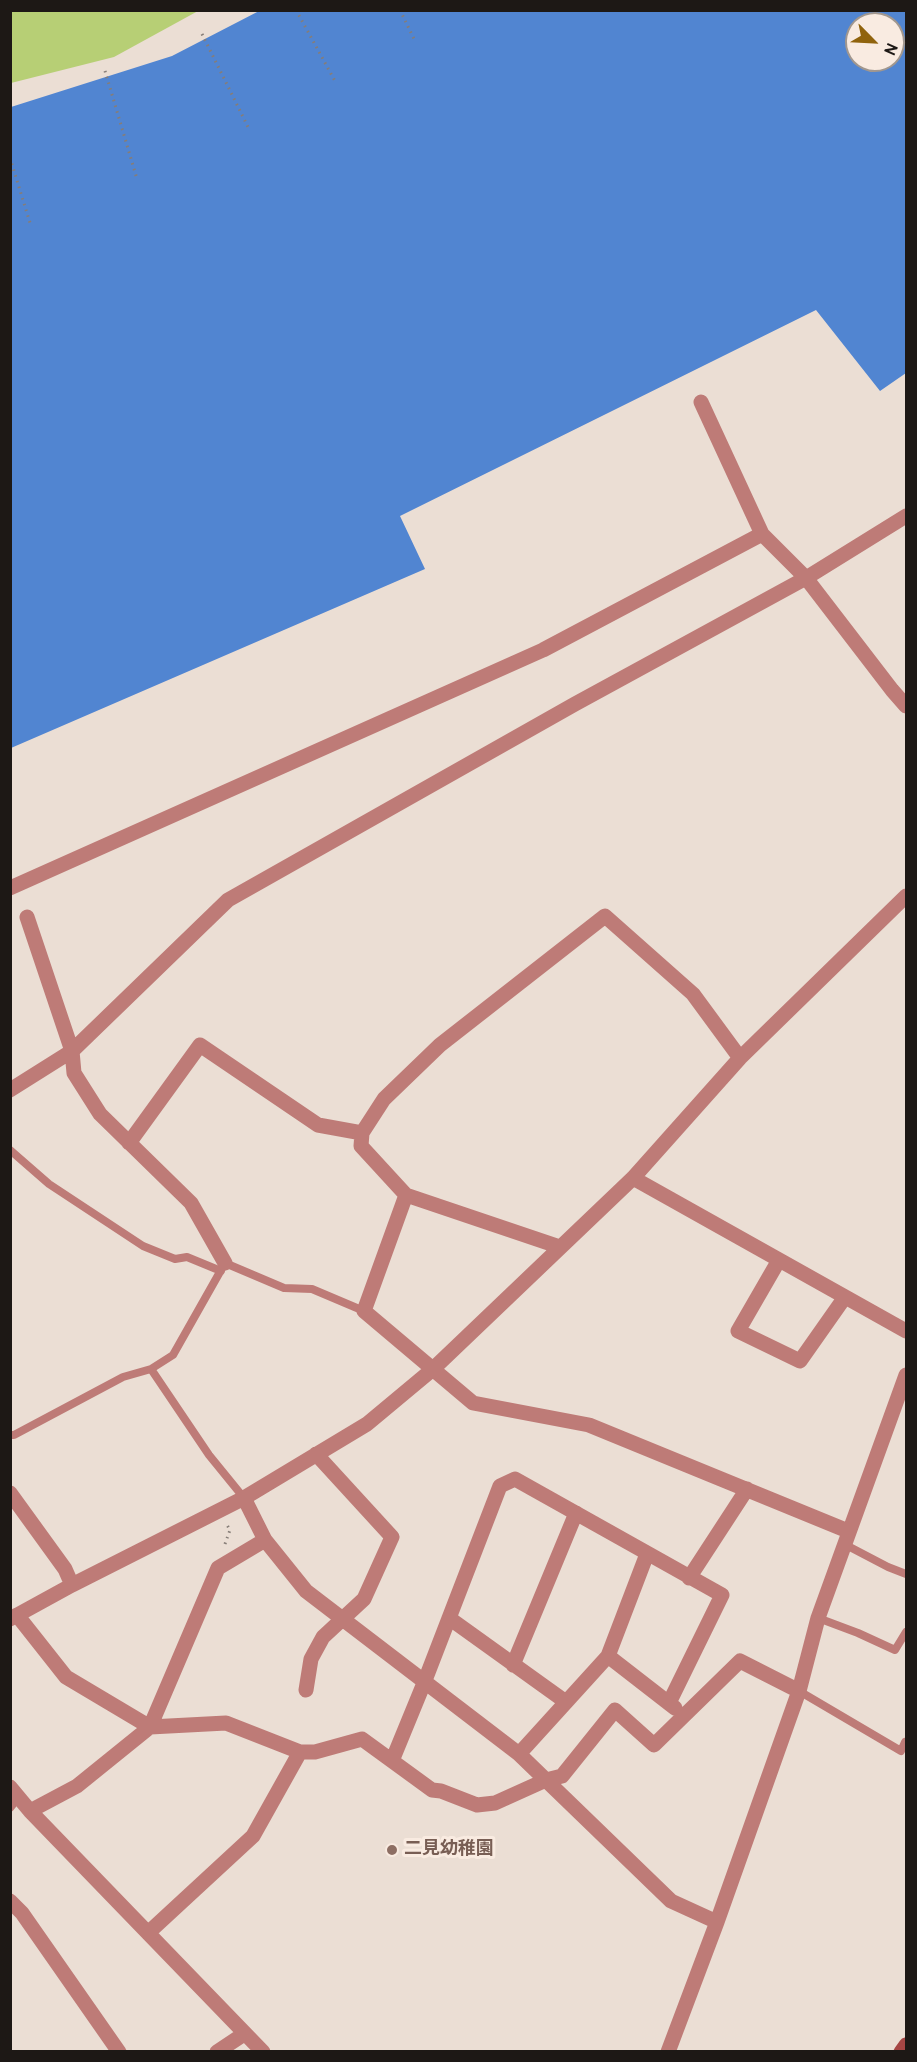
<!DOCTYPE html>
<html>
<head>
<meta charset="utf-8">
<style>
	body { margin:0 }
	#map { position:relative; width:917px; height:2062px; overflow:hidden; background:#ebded4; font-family:Overpass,sans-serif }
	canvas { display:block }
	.frame { position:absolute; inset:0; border:12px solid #1d1815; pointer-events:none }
	.north { position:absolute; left:845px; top:12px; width:60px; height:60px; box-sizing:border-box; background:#f9ebe1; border:2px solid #a1978f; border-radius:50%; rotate:114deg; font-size:16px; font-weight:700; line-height:24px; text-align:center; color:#1d1815 }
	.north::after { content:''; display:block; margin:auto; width:21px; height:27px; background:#90630d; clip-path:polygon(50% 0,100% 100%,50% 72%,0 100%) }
</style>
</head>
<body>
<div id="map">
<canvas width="917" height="2062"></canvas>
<div class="frame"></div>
<div class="north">N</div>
</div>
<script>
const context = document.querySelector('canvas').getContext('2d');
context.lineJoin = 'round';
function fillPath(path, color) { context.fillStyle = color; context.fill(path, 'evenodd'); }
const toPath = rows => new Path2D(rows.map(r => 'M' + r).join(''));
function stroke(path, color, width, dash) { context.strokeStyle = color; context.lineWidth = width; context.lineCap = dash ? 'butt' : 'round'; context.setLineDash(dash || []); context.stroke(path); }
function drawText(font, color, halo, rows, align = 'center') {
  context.font = font + ' Overpass,"Noto Sans JP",sans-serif'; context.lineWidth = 6; context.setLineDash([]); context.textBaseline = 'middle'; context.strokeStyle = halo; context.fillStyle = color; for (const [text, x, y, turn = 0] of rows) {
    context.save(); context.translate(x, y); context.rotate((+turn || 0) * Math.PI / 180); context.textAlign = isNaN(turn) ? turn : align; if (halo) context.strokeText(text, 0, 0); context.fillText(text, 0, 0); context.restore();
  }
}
fillPath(toPath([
	[11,10,198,10,198,11,114,57,11,83]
]), '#b7cf75');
fillPath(toPath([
	[261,10,906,11,906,373,880,391,816,310,400,516,425,569,11,748,11,107,172,56],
	[857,24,893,24,893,60,857,60]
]), '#5185d1');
stroke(toPath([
	[296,10,335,81],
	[400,10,414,39],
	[202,34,249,129],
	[105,71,137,179],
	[10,158,31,226],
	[225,1544,230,1530,227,1525]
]), '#867d77', 3, [1.5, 4.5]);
stroke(toPath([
	[10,1150,49,1184,143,1246,175,1259,187,1257,221,1271],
	[151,1369,209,1455,244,1498],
	[10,1435,14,1435,123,1377,151,1369,173,1355,225,1263,284,1288,312,1289,364,1311],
	[844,1544,888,1567,906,1574],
	[818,1618,858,1633,895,1650,906,1632],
	[799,1691,901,1751,905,1742,906,1743],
	[10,1808,19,1797]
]), '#be7b77', 8);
stroke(toPath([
	[701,402,762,534,806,578,892,690,906,706],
	[10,888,543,650,762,534],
	[27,917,72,1051,74,1073,100,1114,191,1203,225,1263],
	[10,1090,72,1051,228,900,575,704,806,578,906,516],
	[129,1143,200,1045,318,1125,362,1133],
	[633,1178,906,1331],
	[406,1195,364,1311,473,1403,589,1425,848,1531],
	[560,1247,406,1195,361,1146,362,1133,384,1099,440,1045,605,916,693,994,740,1058],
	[779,1260,738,1331,800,1361,845,1297],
	[10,1493,65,1569,72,1585],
	[265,1540,306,1591,519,1754,671,1901,717,1922],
	[689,1578,747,1489],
	[17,1615,66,1677,150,1727,226,1723,300,1752,315,1752,362,1739,432,1790,441,1791,477,1805,495,1803,546,1780,562,1776,615,1710,654,1745,740,1661,799,1691],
	[449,1618,566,1702],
	[10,1619,72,1585,244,1498,367,1424,433,1369,633,1178,740,1058,906,896],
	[608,1656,675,1708],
	[513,1665,576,1513],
	[306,1690,311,1659,323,1637,364,1599,392,1537,316,1454],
	[519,1754,608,1656,647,1554],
	[392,1761,424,1683,500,1486,515,1479,722,1595,669,1703],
	[10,1787,30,1811,263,2052],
	[30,1811,77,1786,150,1727,218,1568,265,1540,244,1498],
	[10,1901,22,1913,119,2052],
	[148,1933,253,1836,300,1752],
	[217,2052,244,2034],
	[668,2052,717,1922,799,1691,818,1618,906,1375]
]), '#be7b77', 15);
stroke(toPath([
	[901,2052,906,2045]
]), '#a64644', 15);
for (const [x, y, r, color] of [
	[392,1850,6,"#8d6e63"]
]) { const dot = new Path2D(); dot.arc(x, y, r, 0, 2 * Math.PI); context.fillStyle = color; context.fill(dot); stroke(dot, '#f9ebe1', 2); }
drawText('bold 18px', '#785e54', '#f9ebe1', [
	["二見幼稚園",404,1850]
], 'left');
</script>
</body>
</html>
